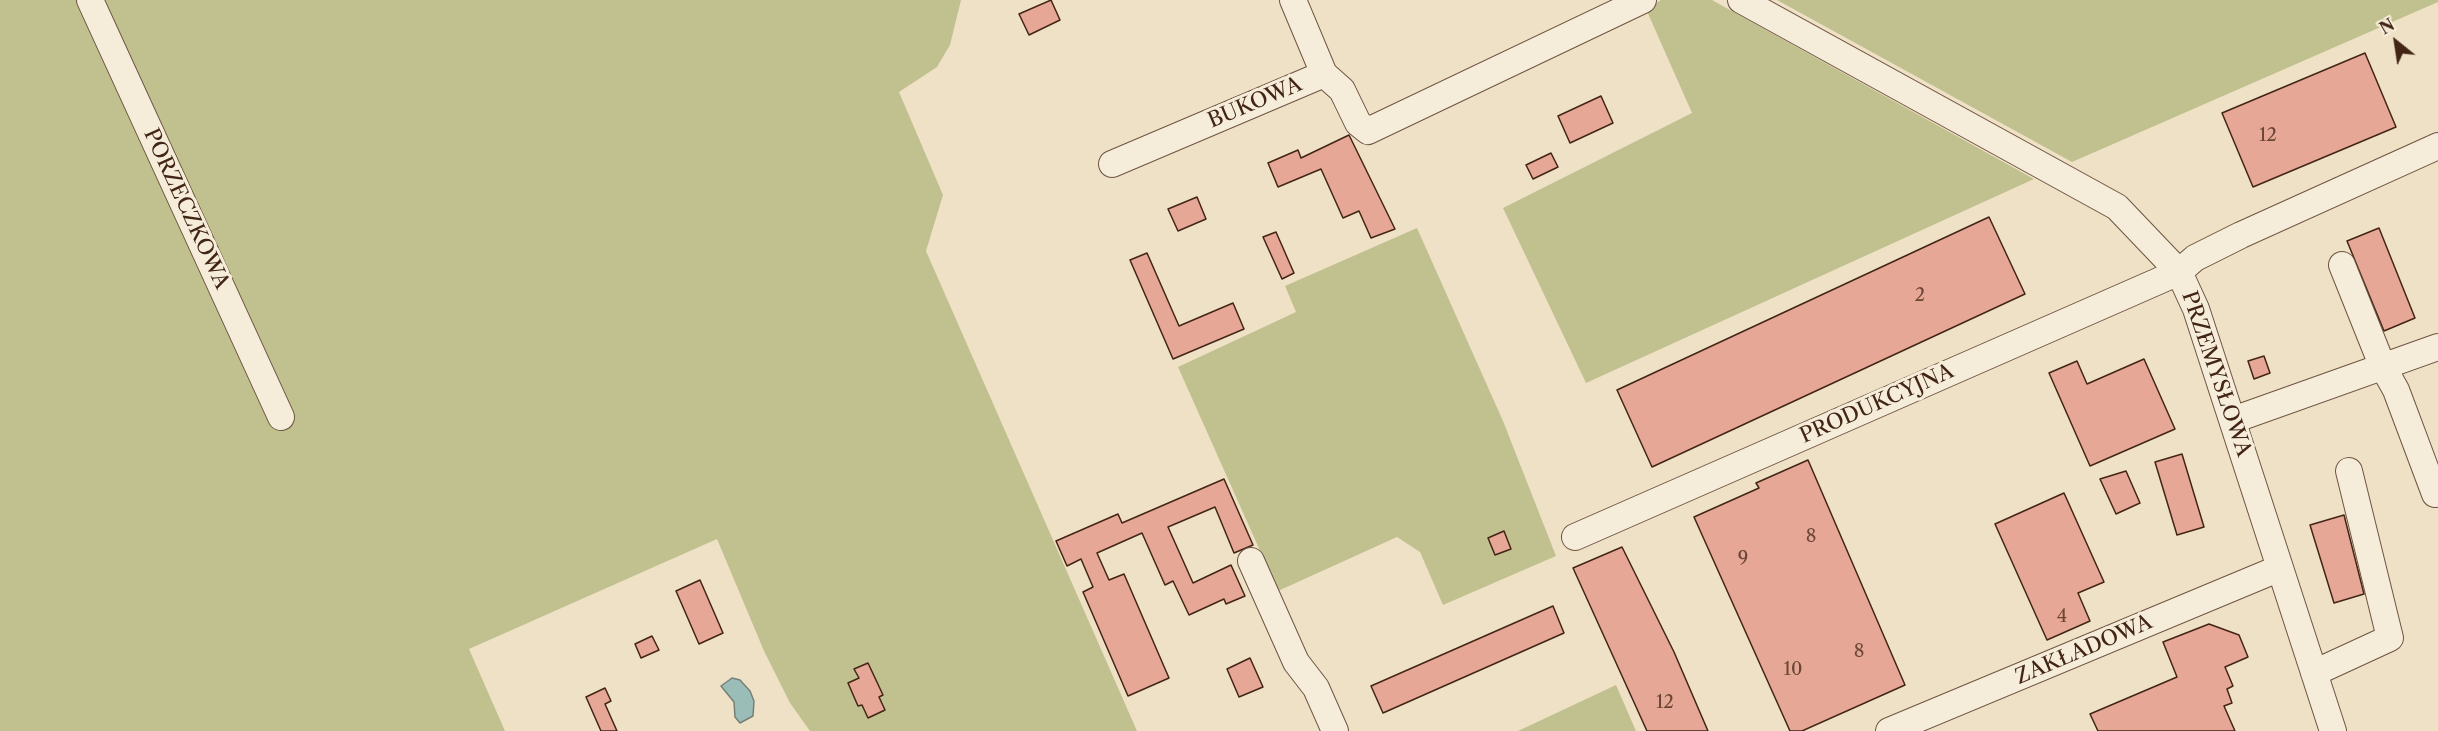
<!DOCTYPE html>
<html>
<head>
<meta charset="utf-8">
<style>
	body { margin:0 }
	#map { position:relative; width:2438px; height:731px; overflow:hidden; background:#efe1c6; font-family:"Libre Caslon Text",serif }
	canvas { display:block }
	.north { position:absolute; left:2366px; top:12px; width:60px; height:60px; -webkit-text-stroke:4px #f5ecda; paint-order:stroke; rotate:330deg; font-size:16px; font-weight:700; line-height:24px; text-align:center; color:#432515 }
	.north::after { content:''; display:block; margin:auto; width:21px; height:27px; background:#432515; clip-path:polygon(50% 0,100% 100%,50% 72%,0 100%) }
</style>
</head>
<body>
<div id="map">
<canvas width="2438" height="731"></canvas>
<div class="north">N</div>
</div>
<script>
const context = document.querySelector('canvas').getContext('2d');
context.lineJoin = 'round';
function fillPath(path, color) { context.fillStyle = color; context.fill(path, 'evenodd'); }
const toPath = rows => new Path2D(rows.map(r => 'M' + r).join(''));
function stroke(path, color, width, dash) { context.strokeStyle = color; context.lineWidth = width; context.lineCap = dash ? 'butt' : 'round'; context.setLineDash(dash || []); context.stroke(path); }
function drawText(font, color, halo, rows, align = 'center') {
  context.font = font + ' "Libre Caslon Text",serif'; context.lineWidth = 6; context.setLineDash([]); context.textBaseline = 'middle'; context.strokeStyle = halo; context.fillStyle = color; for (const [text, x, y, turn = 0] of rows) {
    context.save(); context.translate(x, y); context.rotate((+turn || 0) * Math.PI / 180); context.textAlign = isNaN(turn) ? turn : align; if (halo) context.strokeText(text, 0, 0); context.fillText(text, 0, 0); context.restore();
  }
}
fillPath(toPath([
	[0,0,961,0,950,45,937,67,899,92,943,195,926,251,1137,731,810,731,790,703,764,651,717,539,469,649,505,731,0,731],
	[1661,0,1712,0,2034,179,1586,383,1503,208,1692,113,1646,9],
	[1777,0,2438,0,2438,2,2072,162],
	[1417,228,1503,421,1556,556,1443,605,1420,552,1397,537,1278,591,1178,367,1296,312,1285,286],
	[1616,685,1636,731,1518,731]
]), '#c1c190');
const water = toPath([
	[732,678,740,680,750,691,754,701,753,716,740,723,735,717,734,702,721,686,732,678]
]);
fillPath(water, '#9abdb8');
stroke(water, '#778077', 1.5);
const building = toPath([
	[1051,0,1060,20,1029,35,1019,14,1051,0],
	[2365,53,2396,127,2253,187,2222,113,2365,53],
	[1601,96,1613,123,1570,143,1558,116,1601,96],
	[1349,135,1395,229,1371,238,1359,211,1343,218,1321,169,1278,187,1268,163,1298,150,1301,158,1349,135],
	[1551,153,1558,167,1533,179,1526,165,1551,153],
	[1197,197,1206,219,1178,231,1168,209,1197,197],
	[1989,217,2025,294,1652,467,1617,390,1989,217],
	[2379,228,2415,318,2384,331,2347,241,2379,228],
	[1276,232,1294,273,1282,279,1263,237,1276,232],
	[1147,253,1179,326,1233,303,1244,329,1173,359,1130,260,1147,253],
	[2264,356,2270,373,2254,379,2248,361,2264,356],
	[2144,359,2175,429,2090,466,2049,373,2077,361,2087,384,2144,359],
	[2182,454,2204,527,2177,535,2155,462,2182,454],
	[1808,460,1905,685,1802,731,1790,731,1694,517,1759,488,1756,483,1808,460],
	[2126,471,2140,503,2116,514,2100,479,2126,471],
	[1224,479,1253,545,1234,553,1215,507,1168,527,1193,583,1231,565,1245,596,1226,604,1224,599,1189,615,1173,581,1165,585,1142,533,1097,553,1109,580,1124,574,1169,678,1128,696,1083,592,1093,587,1081,559,1067,566,1056,541,1118,514,1122,523,1224,479],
	[2064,493,2104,582,2078,593,2090,621,2047,640,1995,524,2064,493],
	[2344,515,2364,594,2334,603,2310,525,2344,515],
	[1504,531,1511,549,1495,555,1488,538,1504,531],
	[1622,547,1674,652,1708,731,1647,731,1573,568,1622,547],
	[700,580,723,633,699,644,676,591,700,580],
	[1553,606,1564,633,1383,713,1371,686,1553,606],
	[2209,624,2239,635,2248,657,2225,667,2233,686,2227,689,2232,703,2224,706,2235,731,2098,731,2090,714,2177,677,2163,642,2209,624],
	[652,636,659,650,641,658,635,644,652,636],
	[1250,658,1263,687,1239,697,1227,669,1250,658],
	[868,663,883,695,879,697,885,710,868,718,862,705,858,706,848,683,859,678,854,669,868,663],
	[605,688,611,701,605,704,617,731,601,731,586,697,605,688]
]);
fillPath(building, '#e6a796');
stroke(building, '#432515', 1.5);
const minor = toPath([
	[90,0,281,417],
	[1741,0,2117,207,2179,272,2196,309,2333,731],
	[1324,74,1342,90,1358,123,1368,131,1643,0],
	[1112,164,1324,74,1293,0],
	[2342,265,2382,365,2396,390,2435,494],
	[2233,420,2438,347],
	[1575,537,2179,272,2195,258,2241,235,2438,146],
	[1251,561,1296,662,1316,688,1335,731],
	[2314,673,2390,638,2349,471],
	[1889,731,2280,568]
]);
stroke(minor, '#6e5441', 28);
stroke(minor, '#f5ecda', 26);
drawText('18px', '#6c4635', null, [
	["12",2268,136],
	["2",1920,296],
	["8",1811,537],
	["9",1743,559],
	["4",2062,617],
	["8",1859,652],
	["10",1793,670],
	["12",1665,703]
]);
drawText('21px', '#432515', '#f5ecda', [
	["BUKOWA",1255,103,-23],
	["PORZECZKOWA",186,209,65],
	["PRZEMYSŁOWA",2216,374,71],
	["PRODUKCYJNA",1877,404,-24],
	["ZAKŁADOWA",2084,650,-23]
]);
</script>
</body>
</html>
